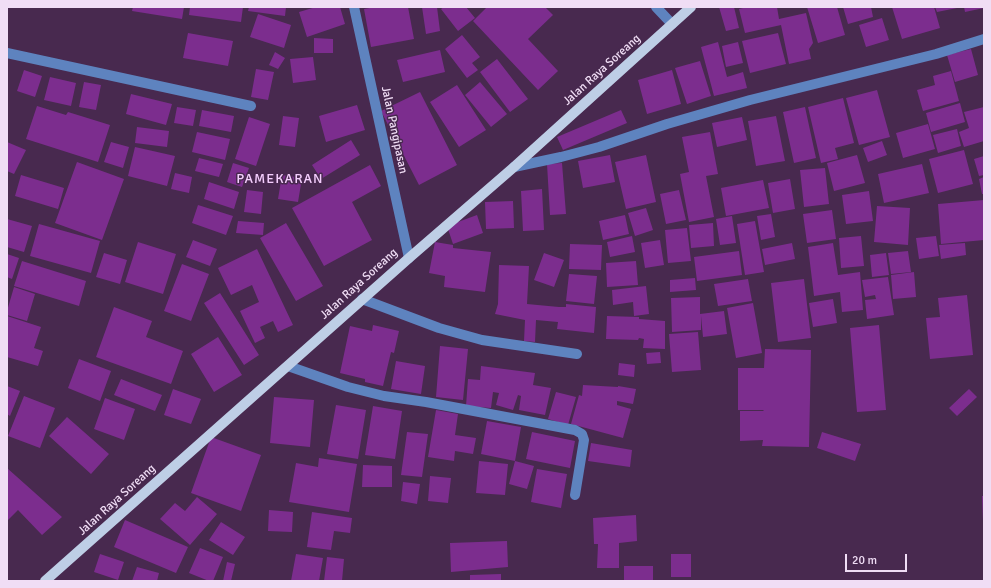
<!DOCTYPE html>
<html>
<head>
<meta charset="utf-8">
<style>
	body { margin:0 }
	#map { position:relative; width:991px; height:588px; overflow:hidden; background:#48294f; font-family:Signika,sans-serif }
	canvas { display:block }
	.frame { position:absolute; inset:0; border:8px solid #f0ddf5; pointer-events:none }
	.scale { position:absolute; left:845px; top:554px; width:62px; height:18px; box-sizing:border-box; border:2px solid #f0ddf5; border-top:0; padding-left:5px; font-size:12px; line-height:14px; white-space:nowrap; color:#f0ddf5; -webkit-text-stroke:3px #48294f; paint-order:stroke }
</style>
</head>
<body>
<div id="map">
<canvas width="991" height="588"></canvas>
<div class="frame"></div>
<div class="scale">20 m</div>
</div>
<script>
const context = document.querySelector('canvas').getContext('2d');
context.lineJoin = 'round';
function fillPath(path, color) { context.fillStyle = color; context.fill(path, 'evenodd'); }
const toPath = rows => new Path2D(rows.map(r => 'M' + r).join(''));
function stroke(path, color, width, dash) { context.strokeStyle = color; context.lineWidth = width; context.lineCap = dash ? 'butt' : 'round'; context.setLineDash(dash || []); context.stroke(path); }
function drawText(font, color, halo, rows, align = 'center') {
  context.font = font + ' Signika,sans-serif'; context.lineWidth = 3; context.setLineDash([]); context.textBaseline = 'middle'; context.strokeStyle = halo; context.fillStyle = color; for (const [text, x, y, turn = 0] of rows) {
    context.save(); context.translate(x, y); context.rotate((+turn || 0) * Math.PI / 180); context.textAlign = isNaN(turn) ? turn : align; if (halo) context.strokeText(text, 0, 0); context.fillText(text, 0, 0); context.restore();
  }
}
fillPath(toPath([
	[133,7,184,7,182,19,132,11],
	[190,7,243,7,241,22,189,15],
	[249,7,286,7,285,16,248,11],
	[316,7,340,7,345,24,307,37,299,12],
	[375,7,408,7,414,39,371,47,364,9],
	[422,7,437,7,440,31,426,34],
	[444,7,466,7,475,18,458,31,441,9],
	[487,7,545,7,553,15,528,39,558,71,538,90,473,21],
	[719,7,734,7,739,28,726,31],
	[747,7,777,7,779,19,806,13,813,43,809,49,811,59,789,64,781,25,745,33,739,9],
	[807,7,837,7,845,35,818,43],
	[843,7,871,7,873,17,848,24],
	[892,7,934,7,940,28,902,39],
	[935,7,957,7,957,8,937,12],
	[964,7,984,7,984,8,965,12],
	[258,14,291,25,284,48,250,37],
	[882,18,889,40,866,47,859,25],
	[188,33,233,41,228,66,183,58],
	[778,33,786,64,750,73,742,41],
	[462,35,480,57,472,63,478,70,467,78,445,49],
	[314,38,333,39,333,53,314,53],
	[718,42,727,77,743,72,747,88,714,96,701,47],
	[738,42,743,63,726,67,722,46],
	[971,49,978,75,955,82,947,55],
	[440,50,445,72,403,82,397,60],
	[275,52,285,58,278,69,269,65],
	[313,57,316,80,293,83,290,59],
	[497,59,528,99,510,112,480,72],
	[700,61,711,96,687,104,675,68],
	[256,69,274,72,268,100,251,97],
	[24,70,42,76,35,97,17,91],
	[672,70,681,104,647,114,638,80],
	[951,71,959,101,923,111,917,90,935,85,933,76],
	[50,77,76,83,71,106,44,100],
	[84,82,101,85,96,110,79,107],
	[480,82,507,114,491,127,465,95],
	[457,85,486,130,459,147,430,102],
	[877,90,890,137,859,145,846,98],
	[420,92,457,165,419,185,381,111],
	[131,94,172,104,166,125,126,114],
	[843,98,854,143,835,148,838,159,821,163,808,107],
	[960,103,965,122,931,132,926,113],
	[357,105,365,130,326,142,319,116],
	[37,106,66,115,68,112,110,125,98,162,26,139],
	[177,107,196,110,193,126,174,123],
	[805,107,816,158,794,163,783,112],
	[984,107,984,129,983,130,984,141,964,147,959,132,969,128,964,112],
	[202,110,234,116,231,132,199,126],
	[621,110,627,123,563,150,557,137],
	[283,116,299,118,295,147,279,145],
	[776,116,785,161,756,166,748,121],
	[249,117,270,124,256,166,235,159],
	[742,117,747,140,717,147,712,123],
	[928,124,935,149,903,158,896,133],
	[137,127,169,131,167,147,135,143],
	[957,129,961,146,938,153,933,135],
	[197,132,230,139,225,160,192,152],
	[710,132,718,174,706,176,714,217,689,222,680,174,689,172,682,137],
	[351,140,360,155,321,179,312,165],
	[882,141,887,155,868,162,863,148],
	[7,142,26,150,14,174,7,171],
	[111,142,129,147,123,168,104,162],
	[135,147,175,156,167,186,128,176],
	[964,150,973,184,938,193,929,159],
	[610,155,615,182,583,188,578,161],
	[646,155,656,202,626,209,615,162],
	[857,155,865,183,834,191,827,163],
	[984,156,984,175,979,176,974,159],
	[199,158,223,164,219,177,195,171],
	[77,162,124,179,102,240,55,223],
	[233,163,249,168,242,187,227,182],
	[562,163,566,214,550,215,547,164],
	[922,164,929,193,884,203,878,174],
	[370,165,381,186,352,202,372,240,324,266,292,208],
	[825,168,829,204,804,207,800,170],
	[175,173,192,177,189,193,171,189],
	[21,175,64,188,58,209,15,196],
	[282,175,302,178,298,202,278,199],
	[984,177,984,194,982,194,979,179],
	[790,179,795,209,773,213,768,183],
	[763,180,769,208,726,216,721,188],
	[209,182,239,192,234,209,204,199],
	[542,189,544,230,523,231,521,191],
	[247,190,263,192,261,214,244,212],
	[679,190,686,220,666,224,660,194],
	[869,191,873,221,846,224,842,195],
	[984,200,984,240,941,244,938,204],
	[513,201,514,228,486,229,485,202],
	[198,205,233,216,226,235,192,223],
	[877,206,910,208,908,245,874,242],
	[646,208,653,230,635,236,628,213],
	[832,210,836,239,807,243,803,214],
	[771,214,775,237,761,240,757,216],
	[477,215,483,233,453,244,447,226],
	[625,215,629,234,603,240,599,221],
	[732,216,736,243,720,245,716,219],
	[7,219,32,226,24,252,7,247],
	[238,221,264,223,263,235,236,233],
	[755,221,764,272,745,275,737,224],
	[286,223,323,286,296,301,260,238],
	[713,223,714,246,691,248,689,225],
	[39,224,100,241,91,273,30,256],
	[687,228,691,261,668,263,665,230],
	[632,236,635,252,610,257,607,242],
	[861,236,864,266,841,268,839,238],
	[936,236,939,256,919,259,916,238],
	[193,240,217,249,210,266,186,257],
	[660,240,664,265,645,268,641,243],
	[138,242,176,254,163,294,125,282],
	[435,242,453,245,453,248,491,252,485,292,444,287,445,276,429,273],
	[792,243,795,259,765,265,762,249],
	[833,243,838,275,860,272,863,310,842,312,840,292,814,296,808,247],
	[965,243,966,255,941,259,939,245],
	[570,244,602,245,601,270,569,269],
	[257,249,293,325,278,332,273,321,260,327,265,338,255,343,240,311,259,302,252,285,231,295,218,268],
	[739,251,742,275,697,281,694,257],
	[908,251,911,272,891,274,888,253],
	[104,253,127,260,120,284,96,277],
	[544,253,564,260,554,287,534,280],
	[886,253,889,275,872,277,870,255],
	[7,254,19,258,12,279,7,277],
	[22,261,86,281,79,306,14,286],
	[636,261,638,285,607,287,606,263],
	[182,264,209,274,191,321,164,311],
	[499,265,529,266,527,304,559,307,566,307,566,304,596,307,594,333,557,329,558,322,536,320,535,342,524,341,525,320,495,314,498,304],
	[914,272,916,297,893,299,891,275],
	[569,274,597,276,594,304,566,301],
	[888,277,894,315,867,319,865,300,876,299,875,295,865,297,862,280],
	[695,278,696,290,670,292,670,280],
	[748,279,752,301,718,306,714,284],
	[804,279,811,338,778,342,771,283],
	[646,286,649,314,634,316,633,302,613,305,612,290],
	[14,287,35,294,27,321,7,315,7,311],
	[220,293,259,355,244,365,204,303],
	[967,295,973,355,930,359,926,318,940,317,938,298],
	[700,297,700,314,724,311,727,334,703,337,701,316,701,330,672,332,671,298],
	[833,299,837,323,813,327,809,303],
	[753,303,762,353,736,358,727,308],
	[114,307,152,321,146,337,183,351,171,384,96,357],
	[7,316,41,327,34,348,43,351,38,366,7,357],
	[607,316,639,317,639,319,665,321,665,349,643,348,644,339,639,338,638,340,606,339],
	[373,325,399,331,394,353,391,352,383,386,365,382,365,379,340,373,350,326,372,331],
	[879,325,886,410,857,412,850,328],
	[698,332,701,370,672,372,669,334],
	[218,337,242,375,214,392,191,354],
	[440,346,468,349,463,400,436,397],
	[765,349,811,350,809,447,762,446,763,440,740,441,740,411,763,411,764,410,738,410,738,368,764,368],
	[660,352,661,363,647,364,646,353],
	[79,359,111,371,100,401,68,388],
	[396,361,425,366,421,394,391,389],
	[619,363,635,365,634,377,618,375],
	[481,366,535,373,533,385,551,388,545,415,519,410,521,396,518,395,513,410,496,405,499,393,493,392,491,408,466,406,468,379,480,380],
	[121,379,162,395,155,411,114,395],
	[583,385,618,387,618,386,636,389,633,404,617,401,617,405,631,409,623,438,571,424,579,395,582,396],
	[7,386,20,391,10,416,7,414],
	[173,389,201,399,191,424,164,415],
	[969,389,977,397,957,416,949,408],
	[556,392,576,397,568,425,548,419],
	[24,396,55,408,40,448,8,436],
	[274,397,314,400,310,447,270,443],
	[105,398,135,409,124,440,94,429],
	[336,405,366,410,358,459,327,454],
	[373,406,402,411,395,459,365,455],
	[436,410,458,414,455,435,476,438,473,454,455,451,454,461,428,457],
	[67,417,109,454,91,474,49,436],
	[487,421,521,427,515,461,481,454],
	[407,432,428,434,422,477,401,475],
	[532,432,575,441,570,468,526,459],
	[822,432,861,444,855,461,817,448],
	[211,437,261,455,241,511,191,493],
	[591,443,632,450,630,467,588,461],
	[319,458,357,464,349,512,289,502,296,463,318,467],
	[479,461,508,464,505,495,476,493],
	[515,461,534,466,527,489,509,484],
	[363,465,392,466,392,487,362,487],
	[7,468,62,517,42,535,18,510,7,521],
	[537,469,567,474,561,508,531,502],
	[430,476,451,478,448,503,428,501],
	[403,482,420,484,417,504,401,501],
	[982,496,984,496,984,521,983,521],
	[197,497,217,514,190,545,160,519,175,503,185,511],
	[269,510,293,512,292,532,268,531],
	[312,512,352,518,350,533,334,531,331,550,307,547],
	[636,515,637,541,619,543,619,568,597,568,598,544,594,544,593,518],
	[125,520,188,547,176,573,114,547],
	[221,522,245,537,233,555,209,540],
	[507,541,508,567,451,572,450,543],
	[200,548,223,557,213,581,209,581,189,573],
	[100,554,124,562,118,580,94,572],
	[296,554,323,558,319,581,291,581],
	[671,554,691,554,691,577,671,577],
	[327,557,344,559,342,581,324,581],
	[227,562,235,564,231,581,223,581],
	[624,566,653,566,653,581,624,581],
	[137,567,159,573,157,581,132,581],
	[501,574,501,581,470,581,470,575]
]), '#7c2d8e');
stroke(toPath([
	[354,7,409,258],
	[656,7,672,24],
	[7,53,251,106],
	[514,167,561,157,599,147,667,124,750,100,936,54,984,39],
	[362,299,439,328,482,340,577,354],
	[288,366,348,387,384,396,426,402,575,430,582,434,584,440,575,495]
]), '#5e83bf', 10);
stroke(toPath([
	[45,581,409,258,514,167,691,7]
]), '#becee6', 10);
drawText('12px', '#f0ddf5', '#48294f', [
	["Jalan Raya Soreang",602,70,-42],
	["Jalan Pangipasan",394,130,78],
	["Jalan Raya Soreang",359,284,-42],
	["Jalan Raya Soreang",117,500,-42]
]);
context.letterSpacing = '1px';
drawText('14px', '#f4cefd', '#48294f', [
	["PAMEKARAN",280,179]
]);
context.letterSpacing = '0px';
</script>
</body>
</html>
